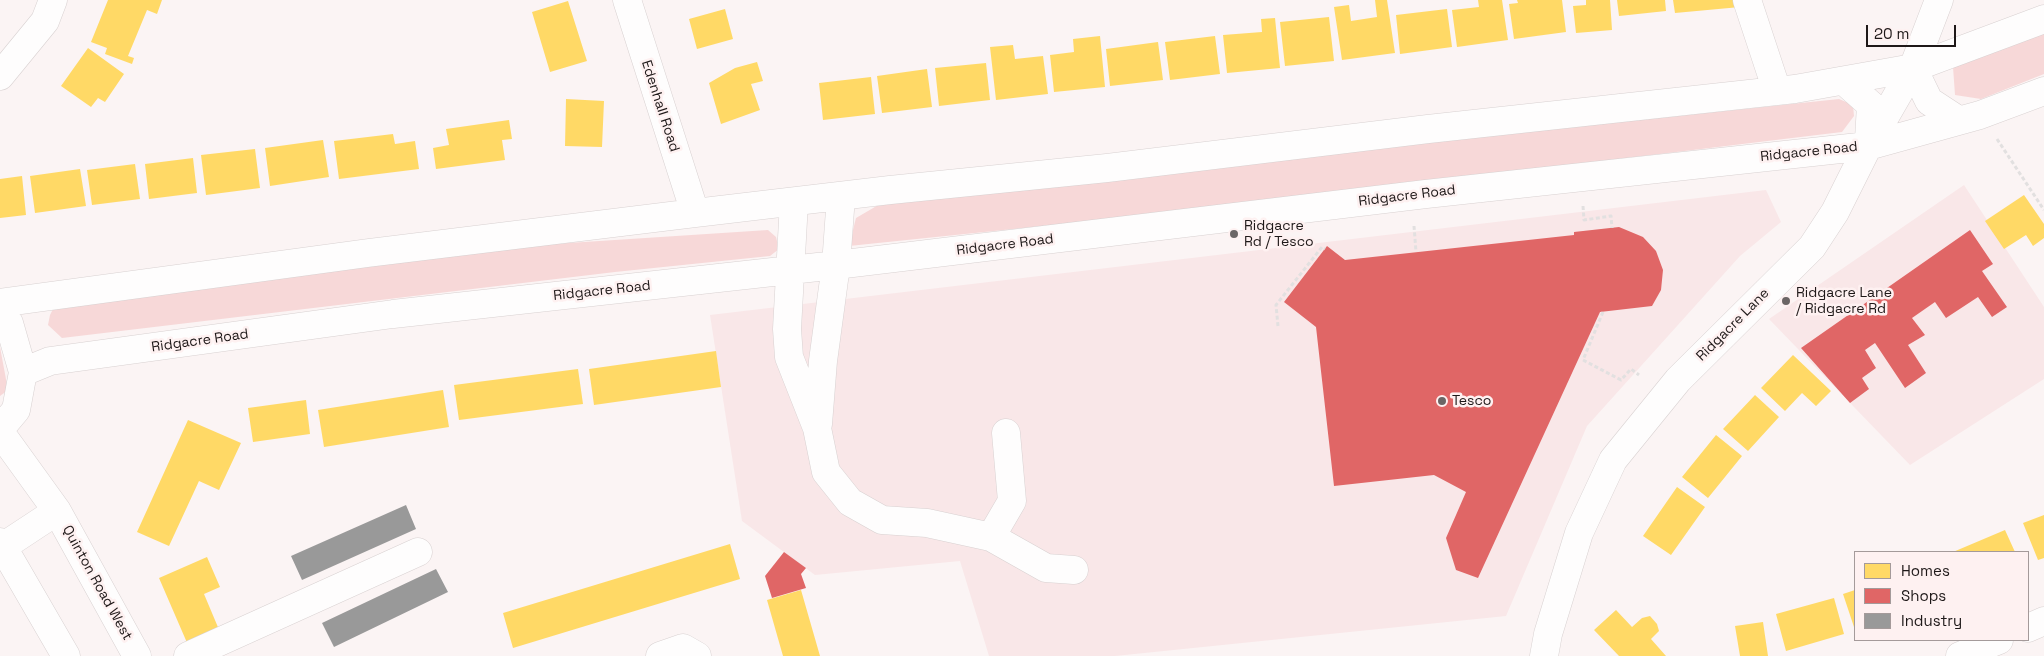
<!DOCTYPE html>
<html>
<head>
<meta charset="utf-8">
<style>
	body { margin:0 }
	#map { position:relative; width:2044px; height:656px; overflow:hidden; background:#fbf4f4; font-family:"Space Grotesk",sans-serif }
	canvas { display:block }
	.legend { position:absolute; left:1854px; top:551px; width:175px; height:90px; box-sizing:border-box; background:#fef1f1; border:1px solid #a49a9a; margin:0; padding:6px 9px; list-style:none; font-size:15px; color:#1e1818 }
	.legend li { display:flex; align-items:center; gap:10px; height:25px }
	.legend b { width:25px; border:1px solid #a49a9a }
	.scale { position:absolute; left:1866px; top:25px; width:90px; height:22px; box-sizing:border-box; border:2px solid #1e1818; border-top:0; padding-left:6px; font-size:15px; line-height:18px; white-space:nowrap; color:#1e1818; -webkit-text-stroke:4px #fef1f1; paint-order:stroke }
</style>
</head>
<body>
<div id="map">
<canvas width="2044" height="656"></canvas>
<ul class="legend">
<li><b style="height:14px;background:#ffd966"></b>Homes</li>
<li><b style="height:14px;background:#e06666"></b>Shops</li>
<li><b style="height:14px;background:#999"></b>Industry</li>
</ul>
<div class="scale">20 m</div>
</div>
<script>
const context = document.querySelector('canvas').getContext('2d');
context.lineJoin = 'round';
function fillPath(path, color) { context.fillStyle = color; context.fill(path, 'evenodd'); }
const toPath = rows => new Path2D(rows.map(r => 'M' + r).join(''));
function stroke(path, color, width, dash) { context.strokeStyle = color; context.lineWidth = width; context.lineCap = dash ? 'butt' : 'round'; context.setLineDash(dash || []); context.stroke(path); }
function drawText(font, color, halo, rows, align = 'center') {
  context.font = font + ' "Space Grotesk",sans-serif'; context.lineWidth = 5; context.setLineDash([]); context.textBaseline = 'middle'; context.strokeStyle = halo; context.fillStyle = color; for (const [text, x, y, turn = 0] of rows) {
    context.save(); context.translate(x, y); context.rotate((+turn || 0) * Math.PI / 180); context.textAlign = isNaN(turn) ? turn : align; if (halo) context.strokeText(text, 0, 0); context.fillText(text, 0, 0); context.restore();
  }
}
fillPath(toPath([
	[1964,185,2044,307,2044,379,1910,465,1769,319],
	[1766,190,1781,222,1740,256,1587,426,1506,616,1115,656,989,656,960,561,815,575,742,521,710,315]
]), '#f9e7e8');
fillPath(toPath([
	[2044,31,2044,74,1981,99,1955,95,1953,67],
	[1839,99,1853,105,1854,116,1842,132,1187,211,849,246,856,218,880,204,1394,146],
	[768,230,776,237,779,249,770,256,615,272,62,338,48,325,50,315,57,301,538,245],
	[0,347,8,390,0,396]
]), '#f7d8d8');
fillPath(toPath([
	[108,0,162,0,157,14,147,10,128,56,134,58,132,64,105,54,107,48,91,42],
	[1375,0,1387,0,1395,53,1342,60,1334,7,1349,5,1351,21,1377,17],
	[1478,0,1502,0,1508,40,1457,47,1452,10,1479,7],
	[1517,0,1562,0,1566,32,1514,39,1509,4,1518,3],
	[1586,0,1610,0,1612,30,1576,33,1573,6,1586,5],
	[1617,0,1665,0,1666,11,1619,16],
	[1673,0,1737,0,1740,7,1675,13],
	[568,1,587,61,550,72,532,12],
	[725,9,733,39,697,49,689,19],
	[1447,9,1452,47,1400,54,1396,15],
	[1329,17,1334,61,1285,66,1280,22],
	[1275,18,1280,68,1227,73,1223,35,1262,32,1261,19],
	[1100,36,1105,87,1054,92,1050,55,1074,52,1073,39],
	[1215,36,1220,74,1170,80,1165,42],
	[1158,42,1163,80,1110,86,1106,49],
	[1013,45,1015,59,1043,56,1048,94,996,100,990,47],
	[88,48,124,74,105,102,98,98,91,107,61,86],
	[757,62,763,81,751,84,760,110,721,124,709,83,735,68],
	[986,63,990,100,939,106,935,68],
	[927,69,932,107,882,113,877,76],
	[871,77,875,114,823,120,819,83],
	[566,99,604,101,602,147,565,146],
	[509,120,512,139,502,140,505,160,436,169,433,148,449,145,446,129],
	[393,134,395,144,415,141,419,169,339,179,334,141],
	[323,140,329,177,270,186,265,148],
	[255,149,260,188,206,195,201,155],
	[193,158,197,193,149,199,145,164],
	[135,164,140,199,92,205,87,170],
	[80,169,86,206,35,213,30,176],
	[22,176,26,215,0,218,0,179],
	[2024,195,2044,224,2044,238,2033,246,2026,235,2004,249,1985,221],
	[716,351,721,387,594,405,589,369],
	[1793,355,1831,391,1816,406,1802,393,1785,411,1761,388],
	[578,369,583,404,459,420,454,385],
	[443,390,449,427,324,447,318,410],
	[1755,395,1779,417,1748,451,1723,429],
	[306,400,310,434,253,442,248,408],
	[188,420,241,443,219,490,199,481,169,546,137,532],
	[1716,435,1742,456,1708,498,1682,477],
	[1677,487,1705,507,1671,555,1643,536],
	[2044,515,2044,558,2038,560,2023,523],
	[2005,530,2015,552,1953,552],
	[730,544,740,579,513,648,503,613],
	[207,557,220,587,204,594,220,632,188,645,159,578],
	[801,590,820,656,783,656,767,600],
	[1855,590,1855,630,1843,594],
	[1834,598,1844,634,1786,651,1776,614],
	[1616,610,1632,627,1642,618,1650,616,1657,624,1659,631,1651,639,1666,656,1619,656,1594,630],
	[1763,622,1768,656,1740,656,1735,626]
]), '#ffd966');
fillPath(toPath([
	[1619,227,1643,237,1656,251,1663,270,1661,290,1652,306,1600,312,1478,578,1456,570,1446,538,1466,492,1434,475,1334,486,1316,327,1284,302,1327,246,1345,260,1574,235,1574,232],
	[1970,230,1993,264,1982,271,2007,307,1992,317,1978,297,1946,318,1935,302,1912,318,1925,335,1908,345,1926,373,1905,388,1875,343,1865,350,1876,368,1862,378,1869,389,1850,403,1801,348],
	[784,552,806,568,801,574,806,588,772,598,765,576]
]), '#e06666');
fillPath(toPath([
	[406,505,416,529,302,580,291,556],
	[436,569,448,592,334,647,322,623]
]), '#999');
const minor = toPath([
	[627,0,695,213],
	[1747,0,1777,91],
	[1913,68,1929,101,1958,120],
	[0,76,45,21,53,0],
	[1844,81,1871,105,1869,139],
	[794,202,787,329,789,357,817,428,826,472,850,502,882,520,927,523,991,537,1012,501,1006,433],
	[0,303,368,253,695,213,890,190,1107,168,1428,129,1795,89,1913,68,2044,19],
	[0,307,9,323,23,372,16,410,0,429],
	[23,372,50,361,393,314,836,265,1426,194,1868,146,1980,115,2044,91],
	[818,424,823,361,836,265,841,196],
	[0,432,57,511,137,656],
	[991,537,1046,568,1074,570],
	[0,542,66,656],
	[4,546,57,511],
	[2028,628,2044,621],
	[188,656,418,552],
	[660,656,683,648,697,656],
	[1544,656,1548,634,1579,533,1613,460,1678,380,1812,247,1835,212,1868,146,1913,68,1939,0],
	[1960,656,1999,640]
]);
stroke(minor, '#d8d1d1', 29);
stroke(toPath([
	[1997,139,2044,210],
	[1583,206,1584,220,1611,216,1612,228],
	[1414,226,1416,252],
	[1603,312,1583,360,1621,380,1631,369,1639,375],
	[1278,326,1276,305,1322,247,1325,249]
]), '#e2e0e0', 3, [4, 2.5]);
stroke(minor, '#fefdfd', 28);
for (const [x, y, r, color] of [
	[1234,234,5,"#6b6565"],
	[1786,301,5,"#6b6565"],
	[1442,401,5,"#6b6565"]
]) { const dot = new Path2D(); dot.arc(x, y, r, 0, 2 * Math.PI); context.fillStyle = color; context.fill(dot); stroke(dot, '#fef1f1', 2); }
drawText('14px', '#1e1818', '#fef1f1', [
	["Edenhall Road",660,106,72],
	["Ridgacre Road",1809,152,-6],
	["Ridgacre Road",1407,196,-7],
	["Ridgacre Road",1005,245,-7],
	["Ridgacre Road",602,291,-6],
	["Ridgacre Lane",1733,325,-45],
	["Ridgacre Road",200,341,-8],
	["Quinton Road West",97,583,61]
]);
drawText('14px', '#1e1818', '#fef1f1', [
	["Ridgacre",1244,226],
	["Rd / Tesco",1244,242],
	["Ridgacre Lane",1796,293],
	["/ Ridgacre Rd",1796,309],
	["Tesco",1452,401]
], 'left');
</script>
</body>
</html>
